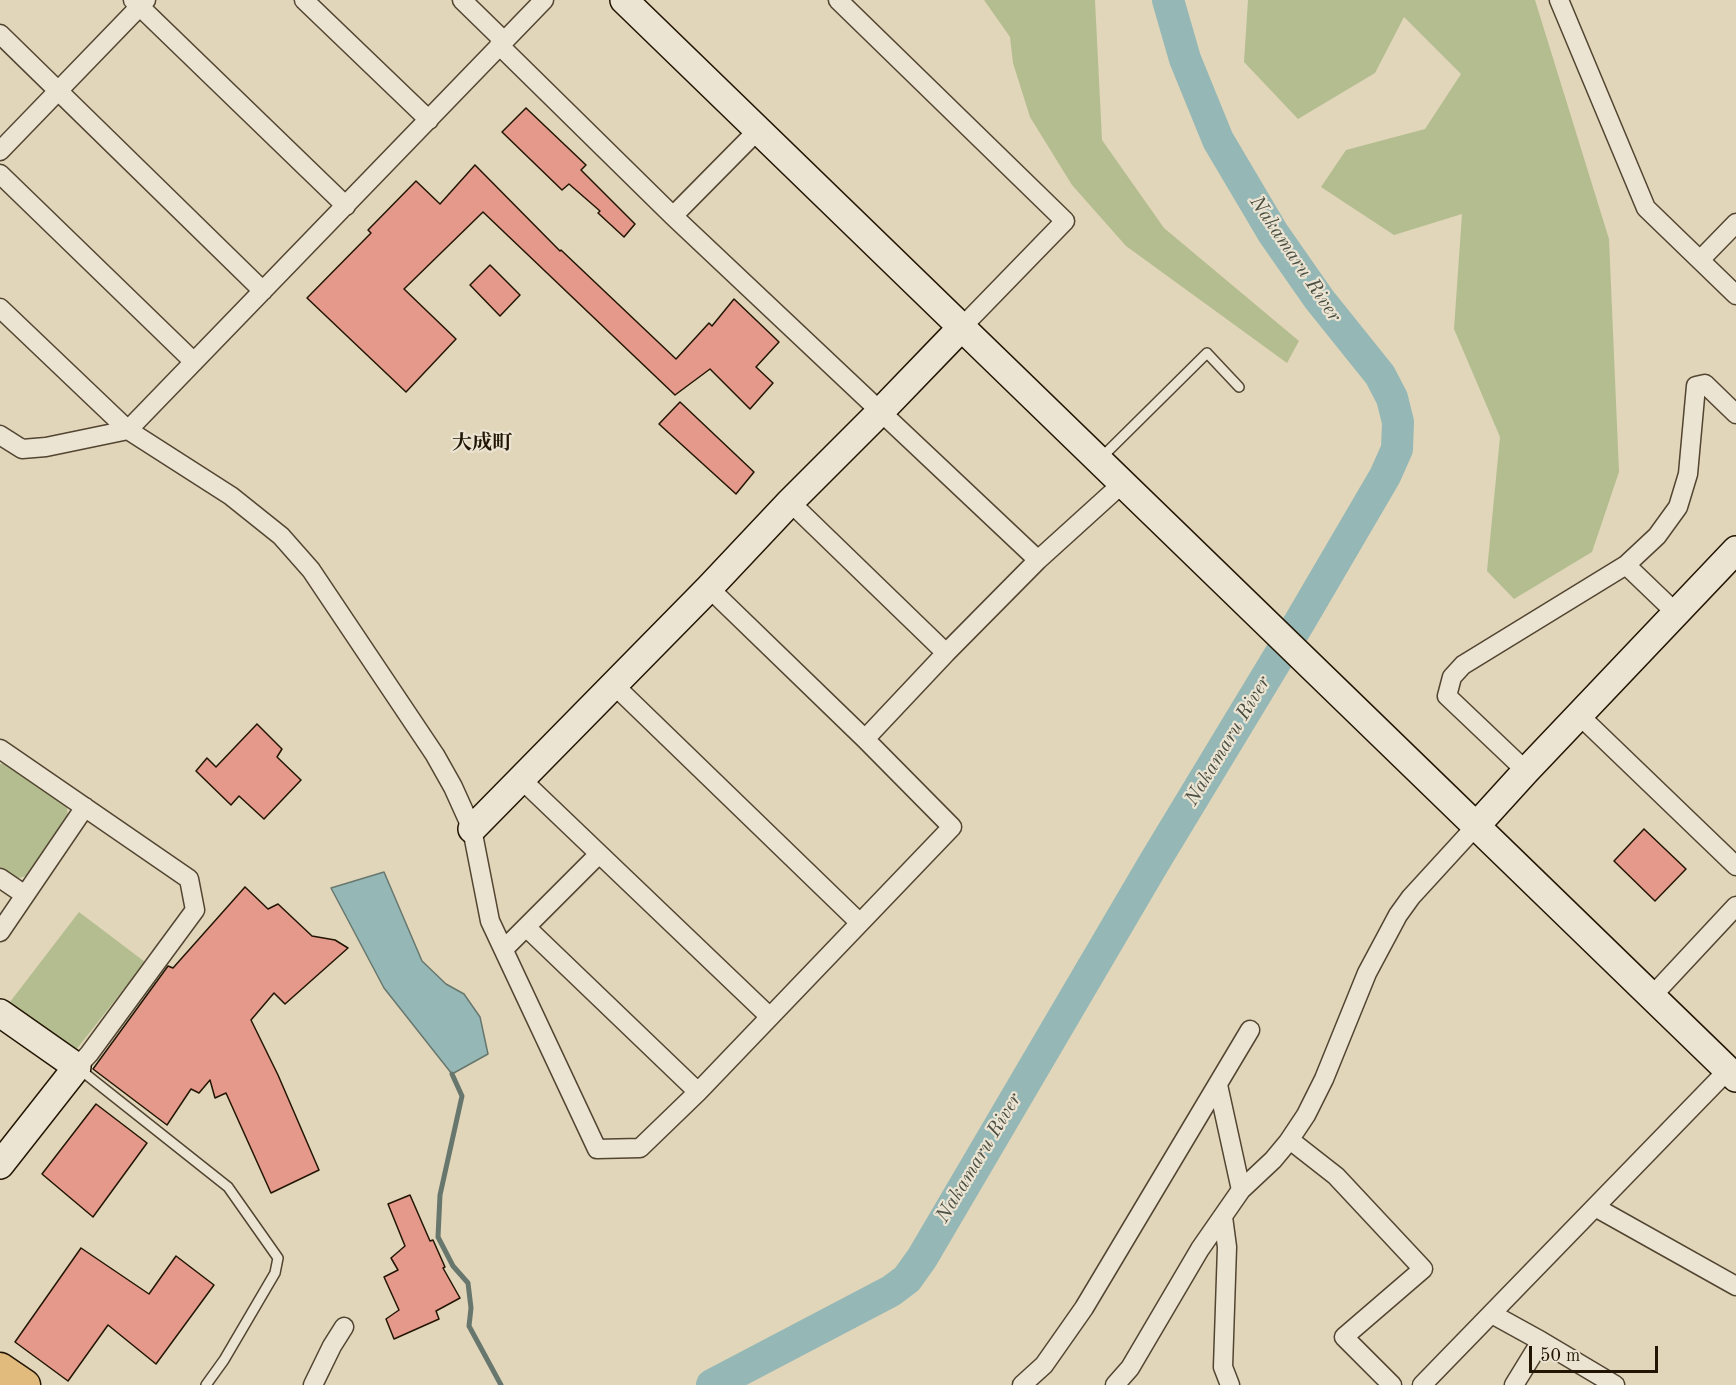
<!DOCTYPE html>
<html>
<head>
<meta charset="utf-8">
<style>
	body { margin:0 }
	#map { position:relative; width:1736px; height:1385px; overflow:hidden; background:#e1d6ba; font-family:"Old Standard TT",serif }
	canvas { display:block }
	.scale { position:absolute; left:1529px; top:1346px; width:129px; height:27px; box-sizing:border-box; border:3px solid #221503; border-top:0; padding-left:8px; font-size:18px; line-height:21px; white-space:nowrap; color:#221503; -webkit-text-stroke:4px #ece4d2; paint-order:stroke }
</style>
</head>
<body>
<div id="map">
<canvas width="1736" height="1385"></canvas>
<div class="scale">50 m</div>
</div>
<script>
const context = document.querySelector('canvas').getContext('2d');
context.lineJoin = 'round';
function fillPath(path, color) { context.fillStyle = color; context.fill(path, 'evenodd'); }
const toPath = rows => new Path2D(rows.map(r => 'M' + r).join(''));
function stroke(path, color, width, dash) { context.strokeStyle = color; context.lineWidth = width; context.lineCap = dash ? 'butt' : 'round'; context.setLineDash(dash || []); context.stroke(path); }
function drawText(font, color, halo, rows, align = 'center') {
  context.font = font + ' "Old Standard TT","Noto Serif JP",serif'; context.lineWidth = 4.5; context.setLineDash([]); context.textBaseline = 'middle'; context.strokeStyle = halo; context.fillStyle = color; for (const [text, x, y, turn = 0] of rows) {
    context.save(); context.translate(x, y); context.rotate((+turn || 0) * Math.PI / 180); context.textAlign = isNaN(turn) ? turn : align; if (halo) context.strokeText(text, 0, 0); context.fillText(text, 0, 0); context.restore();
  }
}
fillPath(toPath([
	[984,0,1095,0,1102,140,1164,228,1299,341,1287,363,1126,246,1072,185,1030,117,1013,63,1010,37],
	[1248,0,1535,0,1609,239,1619,472,1592,552,1514,599,1487,571,1500,437,1454,329,1462,214,1394,235,1321,187,1346,150,1425,129,1461,74,1404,17,1375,73,1298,119,1244,62],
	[6,763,67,807,68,819,30,875,15,879,0,868,0,764],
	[79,912,145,962,76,1050,10,1002]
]), '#b4bd8f');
const water = toPath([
	[384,872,422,961,446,984,464,994,480,1017,488,1054,452,1074,384,988,331,888,384,872]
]);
fillPath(water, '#95b8b6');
stroke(water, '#67776e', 1.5);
stroke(toPath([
	[452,1074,462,1096,440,1195,438,1237,453,1266,468,1283,471,1308,469,1326,501,1385]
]), '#67776e', 5);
stroke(toPath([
	[712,1385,891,1291,907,1279,922,1258,1155,861,1299,623,1385,476,1397,449,1398,422,1392,398,1380,375,1319,299,1273,233,1218,140,1185,59,1168,0]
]), '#95b8b6', 32);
const building = toPath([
	[526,108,586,165,581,170,635,224,624,237,598,213,600,211,569,184,562,190,502,132,526,108],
	[475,165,560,251,561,250,676,359,709,323,712,326,734,299,779,342,756,367,773,383,750,409,710,369,675,395,483,212,404,289,456,339,406,392,307,298,371,233,368,230,416,181,440,204,475,165],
	[490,265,520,295,500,316,470,285,490,265],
	[680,402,754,472,736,494,659,424,680,402],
	[257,724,282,749,277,757,301,780,264,819,239,796,231,805,196,771,207,758,216,767,257,724],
	[1644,829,1686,869,1655,901,1614,861,1644,829],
	[245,887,268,909,278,904,312,936,335,940,348,948,285,1004,274,993,251,1020,278,1075,319,1170,271,1193,226,1093,215,1098,210,1080,199,1093,191,1089,167,1125,93,1069,168,966,173,968,245,887],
	[96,1104,147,1143,93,1217,42,1174,96,1104],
	[410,1195,430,1241,433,1240,445,1267,443,1268,460,1298,436,1311,439,1319,394,1339,386,1319,399,1310,384,1277,398,1270,391,1258,405,1246,388,1204,410,1195],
	[81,1248,149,1294,176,1256,214,1285,156,1364,108,1325,68,1381,15,1342,81,1248]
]);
fillPath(building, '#e4998b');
stroke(building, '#221503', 1.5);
const lane = toPath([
	[1101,458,1207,353,1239,387],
	[78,1068,228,1187,278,1258,275,1273,224,1360,206,1385]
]);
const street = toPath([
	[133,0,346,206],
	[304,0,429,120],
	[462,0,504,41],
	[838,0,1065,221,962,327],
	[1559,0,1646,208,1736,295],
	[0,34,263,291],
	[499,45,673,216,1038,560],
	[0,151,146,0],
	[0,174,194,362],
	[673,216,758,130],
	[1700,260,1736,223],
	[0,308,128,430,231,496,281,536,311,570,435,755,453,787,472,829,490,921,597,1149,640,1148,698,1092,952,827,865,739,709,588],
	[0,435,22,449,46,447,128,430,544,0],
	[790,502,946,653],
	[1626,565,1676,613],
	[614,685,860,923],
	[1579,715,1736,866],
	[865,739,946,653,1038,560,1123,483],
	[0,749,189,879,195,910,89,1054,77,1067],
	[1526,771,1447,696,1452,677,1463,665,1626,565,1657,536,1678,507,1688,474,1696,386,1705,384,1736,414],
	[522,780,770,1017],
	[0,878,25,895],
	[526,927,698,1092],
	[0,932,85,807],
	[504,949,599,854],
	[1652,996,1736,906],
	[1218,1085,1241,1190],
	[1290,1140,1336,1176,1423,1269,1344,1337,1392,1385],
	[1595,1207,1736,1286],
	[1223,1217,1227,1247,1223,1367,1230,1385],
	[1492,1314,1541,1341,1615,1385],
	[313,1385,332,1346,344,1327],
	[1022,1385,1044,1365,1084,1308,1250,1030],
	[1115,1385,1130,1368,1200,1249,1241,1190,1273,1160,1288,1142,1306,1115,1324,1079,1367,973,1398,915,1411,897,1476,826],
	[1422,1385,1728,1070],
	[1514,1385,1541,1341]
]);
const secondary = toPath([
	[624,0,1736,1078],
	[1476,826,1526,771,1736,550],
	[472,829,709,588,790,502,881,411,962,327],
	[0,1013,77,1067,0,1165]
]);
const primary = toPath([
	[0,1368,25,1385]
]);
stroke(lane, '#524531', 12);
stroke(street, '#524531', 21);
stroke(secondary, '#221503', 30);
stroke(primary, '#221503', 33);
stroke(lane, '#ece4d2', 9);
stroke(street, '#ece4d2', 18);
stroke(secondary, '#ece4d2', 27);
stroke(primary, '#e0bb7d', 30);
drawText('italic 20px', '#4a4e42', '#ece4d2', [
	["Nakamaru River",1295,259,56],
	["Nakamaru River",1228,741,-59],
	["Nakamaru River",979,1158,-59]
]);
drawText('bold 20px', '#221503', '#ece4d2', [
	["大成町",482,444]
]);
</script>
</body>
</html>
